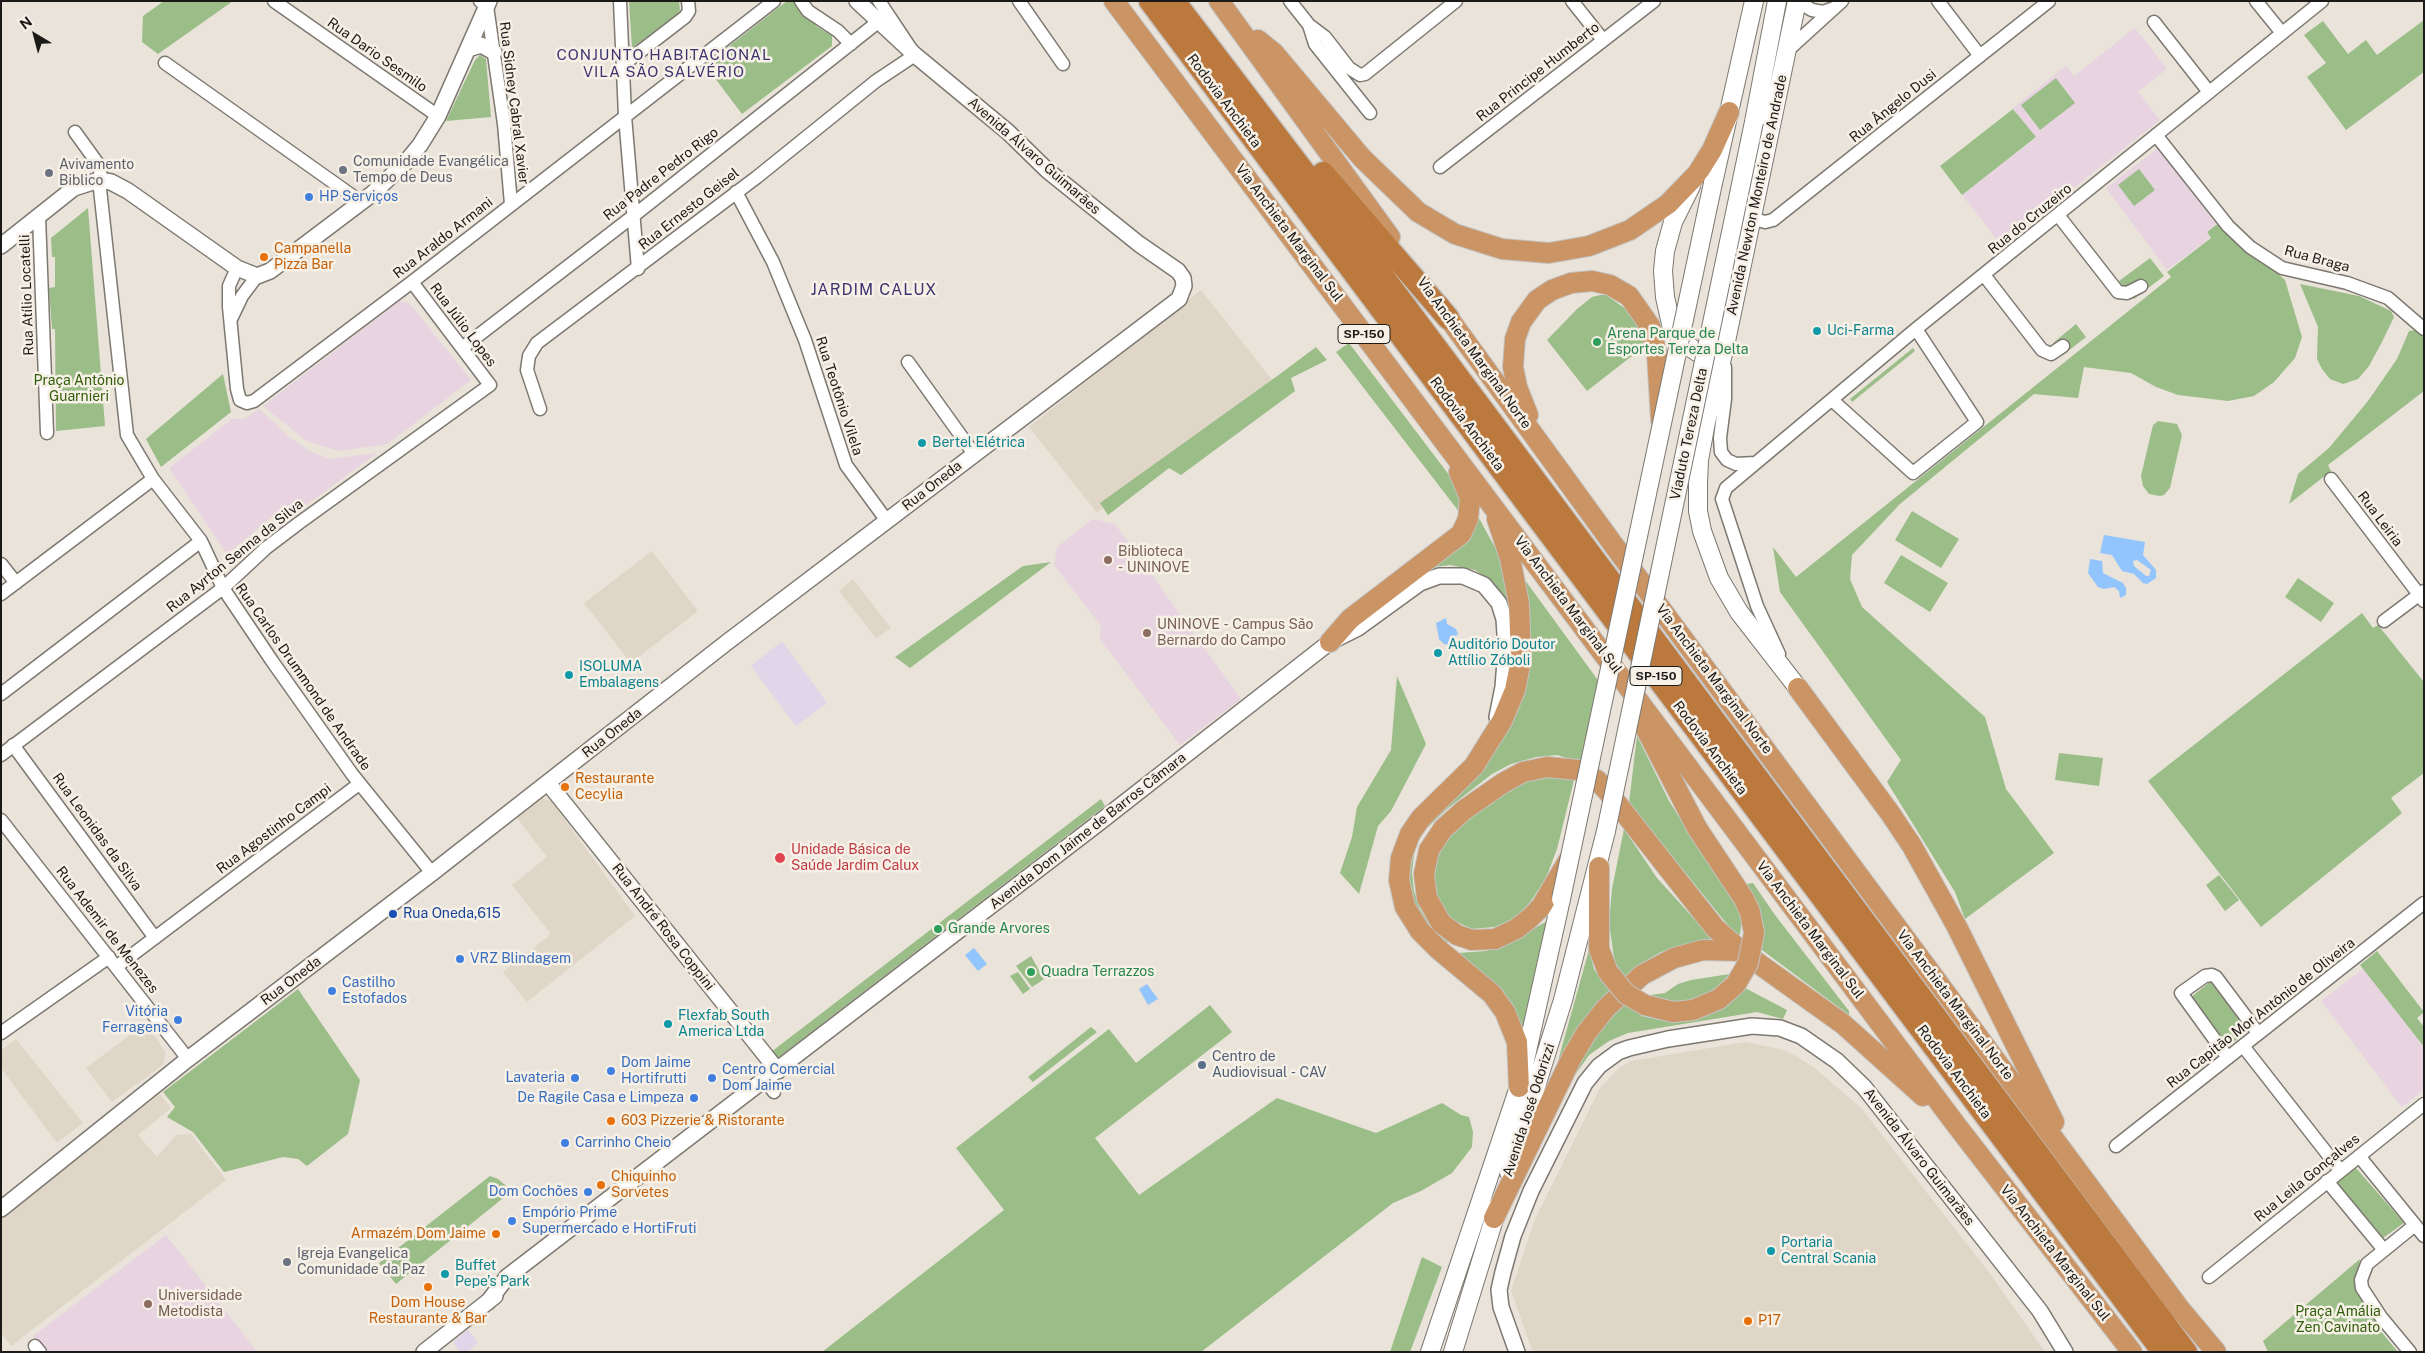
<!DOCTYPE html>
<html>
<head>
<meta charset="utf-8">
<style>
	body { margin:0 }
	#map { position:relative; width:2425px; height:1353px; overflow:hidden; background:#e9e3da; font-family:"Public Sans",sans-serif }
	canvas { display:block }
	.frame { position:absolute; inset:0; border:2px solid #1c1a17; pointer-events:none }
	.north { position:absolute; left:10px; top:10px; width:50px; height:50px; -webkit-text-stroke:4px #f6f0e7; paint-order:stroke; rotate:323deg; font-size:14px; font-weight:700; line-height:20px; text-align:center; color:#1c1a17 }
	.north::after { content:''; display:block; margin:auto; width:18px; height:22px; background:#1c1a17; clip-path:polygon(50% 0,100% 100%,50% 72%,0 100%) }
</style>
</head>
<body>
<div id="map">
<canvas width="2425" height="1353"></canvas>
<div class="frame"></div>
<div class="north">N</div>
</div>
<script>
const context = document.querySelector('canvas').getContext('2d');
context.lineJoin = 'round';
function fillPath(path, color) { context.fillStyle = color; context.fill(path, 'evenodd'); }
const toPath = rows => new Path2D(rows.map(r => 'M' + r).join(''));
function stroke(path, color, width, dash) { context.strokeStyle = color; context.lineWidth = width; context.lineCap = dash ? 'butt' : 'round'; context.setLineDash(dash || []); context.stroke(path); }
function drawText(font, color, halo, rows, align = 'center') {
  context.font = font + ' "Public Sans",sans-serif'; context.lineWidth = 5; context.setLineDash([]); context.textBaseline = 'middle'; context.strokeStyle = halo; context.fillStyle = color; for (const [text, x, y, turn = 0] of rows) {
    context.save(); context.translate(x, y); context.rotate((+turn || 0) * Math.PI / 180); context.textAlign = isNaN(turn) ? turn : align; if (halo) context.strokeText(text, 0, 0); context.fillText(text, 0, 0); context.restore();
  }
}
fillPath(toPath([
	[782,641,827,703,796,726,751,666],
	[468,1330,478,1343,468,1352,460,1352,453,1342]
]), '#e0d5e9');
fillPath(toPath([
	[1201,290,1273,381,1097,513,1029,427],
	[652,551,698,611,631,663,584,603],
	[853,579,891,628,876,638,839,591],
	[542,798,551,801,635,916,527,1002,503,972,551,934,512,885,547,857,517,818],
	[146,1023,166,1053,163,1065,112,1102,86,1068],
	[16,1039,83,1123,57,1143,1,1068,1,1050],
	[1746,1042,1784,1050,1798,1057,1816,1069,1861,1108,1991,1275,2045,1352,1533,1352,1511,1291,1535,1219,1600,1088,1618,1069,1631,1061],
	[160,1094,171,1108,138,1135,157,1157,176,1135,191,1134,226,1180,11,1346,1,1333,1,1218]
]), '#e0d6c7');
fillPath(toPath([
	[2135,28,2167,69,2138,92,2160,120,2001,245,1962,195,2036,138,2013,108,2066,66,2074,76],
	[2158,148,2216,224,2206,232,2210,238,2167,270,2106,188],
	[400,301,409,303,471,380,387,444,339,451,307,441,263,406],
	[259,409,289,437,309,451,330,459,377,453,294,514,286,505,227,554,169,468,232,419,244,419],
	[1093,519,1115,524,1241,699,1180,745,1100,639,1101,626,1054,565,1057,547],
	[2363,969,2424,1048,2424,1090,2402,1107,2321,1001],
	[166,1235,257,1352,46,1352,33,1336]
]), '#e8d3e1');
fillPath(toPath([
	[164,1,233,1,158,54,142,42,143,16],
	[629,1,679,1,680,10,677,16,632,48],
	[787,1,796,1,816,26,832,36,832,46,742,114,705,65],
	[2424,20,2424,72,2346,130,2307,77,2326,63,2304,35,2323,21,2348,54,2366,40,2377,55],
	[480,55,486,59,491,117,446,121,475,60],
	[2056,78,2075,103,2040,130,2021,105],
	[2013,109,2036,137,1962,195,1940,166],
	[2139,169,2155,190,2134,206,2118,185],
	[88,208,105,426,56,431,55,329,52,329,49,288,55,287,55,257,52,257,51,238],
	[2220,222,2285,280,2302,337,2295,358,2274,382,2254,396,2228,401,2178,395,2156,387,2131,373,2084,367,2078,398,2034,394,1900,504,1852,555,1850,579,1862,607,1985,717,2006,789,2054,853,1965,919,1955,892,1887,782,1901,760,1780,592,1773,547,1796,577,2171,277,2167,272,2211,238,2207,232],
	[2150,258,2164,276,2134,299,2119,281],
	[2300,284,2359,296,2391,311,2394,317,2382,342,2369,366,2358,379,2343,384,2330,379,2322,369,2317,359,2318,327],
	[1600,295,1606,295,1630,312,1641,330,1647,349,1637,352,1587,391,1547,340,1577,309,1592,297],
	[2076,324,2086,337,2063,355,2053,343],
	[2416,330,2424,337,2424,391,2328,465,2331,471,2289,504,2298,474,2329,448,2368,401,2397,359,2409,331],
	[1349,343,1465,496,1460,513,1336,352],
	[1316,347,1327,360,1291,378,1295,391,1181,475,1169,468,1108,515,1100,503,1280,374],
	[1913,348,1915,351,1852,402,1850,399],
	[223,374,231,412,161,467,146,439],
	[2158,421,2177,424,2182,435,2170,488,2164,495,2160,496,2149,494,2143,486,2141,476,2153,425],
	[1912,511,1959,539,1941,568,1895,540],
	[1479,518,1498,553,1509,605,1493,583,1475,570,1450,565,1426,568,1475,524],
	[1901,555,1948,583,1930,612,1884,583],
	[1051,562,910,668,895,657,1023,566],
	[1522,576,1600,683,1581,763,1557,755,1536,757,1511,764,1492,774,1447,809,1422,833,1414,854,1412,873,1414,891,1420,909,1432,928,1450,941,1441,945,1406,893,1412,839,1494,748],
	[2298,578,2334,603,2321,622,2285,597],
	[2362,613,2373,628,2378,625,2424,682,2424,773,2391,798,2402,813,2261,927,2148,781],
	[1397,676,1426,744,1391,811,1378,826,1359,894,1340,873,1352,837,1357,807,1391,750],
	[1637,736,1669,801,1737,907,1742,922,1739,939,1629,803],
	[2059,753,2103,758,2099,786,2055,780],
	[1549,774,1574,780,1557,849,1546,878,1531,901,1515,919,1494,927,1472,929,1451,919,1441,911,1428,871,1439,842,1508,783],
	[1101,799,1105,806,775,1060,771,1052],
	[1624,829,1657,878,1717,944,1685,946,1661,952,1640,964,1624,978,1615,964,1609,923,1612,889],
	[2219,875,2239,900,2225,911,2206,885],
	[1753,883,1775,915,1849,1011,1849,1015,1762,950,1764,927,1759,908,1746,884],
	[1551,919,1523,1032,1493,983,1480,971,1456,958,1458,953,1486,951,1511,941],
	[1589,950,1594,969,1612,994,1562,1068,1556,1068],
	[2377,951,2424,1012,2417,1018,2424,1027,2424,1047,2360,965],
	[1031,956,1044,979,1032,987,1016,966],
	[1018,972,1030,989,1023,994,1010,976],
	[1730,974,1713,991,1689,1000,1671,1002,1650,995,1665,993,1678,984,1691,980],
	[2211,981,2250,1030,2228,1046,2190,998],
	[1745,988,1787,1010,1783,1019,1757,1012,1628,1033,1609,1041,1589,1055,1557,1101,1587,1048,1623,1002,1642,1016,1660,1020,1682,1020,1710,1013,1729,1004],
	[298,989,360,1080,348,1134,307,1166,298,1159,283,1157,224,1172,193,1132,167,1117,175,1107,163,1092],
	[1210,1005,1232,1032,1095,1138,1139,1195,1277,1098,1376,1133,1442,1103,1461,1115,1469,1117,1473,1132,1472,1147,1452,1173,1421,1191,1393,1203,1201,1352,822,1352,1004,1210,956,1148,1109,1029,1136,1063],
	[1091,1027,1097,1032,1033,1082,1028,1077],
	[2356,1168,2404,1223,2383,1238,2337,1183],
	[490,1176,498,1179,512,1191,396,1284,379,1263],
	[1422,1257,1442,1267,1410,1352,1390,1352],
	[2360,1259,2357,1277,2359,1289,2378,1328,2398,1352,2268,1352,2263,1341]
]), '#9bbd88');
fillPath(toPath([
	[2104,535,2145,542,2143,555,2156,570,2156,578,2147,584,2143,583,2134,574,2122,571,2112,555,2100,553],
	[2137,560,2151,570,2149,576,2146,576,2134,566,2133,561],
	[2090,559,2102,561,2103,573,2123,583,2126,588,2126,595,2120,598,2119,591,2114,587,2104,589,2098,587,2088,573],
	[1446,618,1447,624,1456,629,1458,634,1454,638,1456,641,1449,645,1444,644,1439,639,1436,623],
	[974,948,987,964,978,971,965,955],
	[1147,984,1158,999,1148,1005,1139,989]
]), '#92c5fd');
const minor = toPath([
	[274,1,438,116],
	[480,1,487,6,504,124,511,204],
	[620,1,625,116,638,269],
	[801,1,808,11,838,31,851,44],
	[1019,1,1063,64],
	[1290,1,1309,25,1315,44,1370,113],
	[1572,1,1603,40],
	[1797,1,1812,10,1823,12,1831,9],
	[1938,1,1980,56],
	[2256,1,2282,33],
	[2154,22,2209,92],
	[1309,25,1325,37,1349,68,1360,75,1365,74,1456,1],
	[1787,51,1842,1],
	[165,63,361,202],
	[624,64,685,17,689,11,688,1],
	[75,132,101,168,99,180,127,435,153,479,201,541,223,588,272,661,352,774,432,873],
	[2156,135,2228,226,2250,247,2282,268,2347,283,2388,298,2424,329],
	[1440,167,1654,1],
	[736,192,773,262,805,340,846,465,887,521],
	[2058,215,2118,292,2127,293,2141,286],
	[39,216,47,433],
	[1750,218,1765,222,1773,220,2049,1],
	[237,268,229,286,229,307,237,389,240,400,247,403,254,401,412,282,774,1],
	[1984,275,2042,350,2051,354,2063,346],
	[231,319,242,296,257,276],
	[462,348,632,217,878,22],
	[908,362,974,454],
	[1725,367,1725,399,1720,438,1721,452,1727,460,1736,464,1755,463],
	[1832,400,1913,473,1977,422,1916,329],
	[540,409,527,370,529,356,537,343,757,177,876,81,915,55,879,1],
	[2331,479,2424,601],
	[1,564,16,583],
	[1,594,153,479],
	[2384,621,2424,591],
	[1779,654,1757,606,1722,499,1726,488,1916,329,2322,1],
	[1,694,201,541],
	[13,745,155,938],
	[1,755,223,588,266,548,299,523,490,385,412,282],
	[1,820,188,1059],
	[116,967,359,784],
	[1,1033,109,957],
	[2243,1046,2340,1170],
	[2228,1058,2181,993,2205,976,2212,975,2216,977,2258,1033],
	[765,1080,774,1092],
	[2116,1146,2424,903],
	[2359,1156,2424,1236],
	[2327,1181,2384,1250],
	[2209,1277,2424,1104],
	[35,1346,40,1352],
	[2410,1352,2381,1317,2362,1288,2361,1280,2367,1264,2415,1225]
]);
const tertiary = toPath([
	[468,49,481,45,494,52],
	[1,246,74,188,99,180,111,182,128,191,237,268,257,276,270,271,372,194,406,162,420,145,438,116,489,1],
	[548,783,778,1071],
	[1,1209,188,1059,432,873,726,643,1179,299,1184,286,1183,278,1178,271,1139,244,1048,171,1008,132,915,55,857,1],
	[488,1302,507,1277,1096,825,1330,642,1358,628,1420,583,1439,576,1463,576,1484,585,1499,603,1504,619,1506,649,1503,687,1497,717],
	[424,1352,495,1296],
	[1517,1352,1501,1307,1499,1290,1503,1272,1513,1236,1531,1191,1585,1083,1599,1066,1618,1052,1629,1048,1668,1039,1752,1026,1780,1028,1801,1036,1837,1061,1864,1087,2040,1311,2065,1352]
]);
const secondary = toPath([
	[1797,1,1725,346,1706,422,1699,460,1698,483,1698,511,1702,531,1719,578,1739,612,1798,688],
	[1754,122,1777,1],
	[1713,183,1754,1],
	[1691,186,1673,222,1665,251,1663,271,1665,297,1671,324,1684,343,1697,352,1711,353,1719,349],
	[1509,1172,1563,1000,1606,831],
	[1430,1352,1519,1087,1561,899],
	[1453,1352,1498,1206]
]);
const trunk = toPath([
	[1114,1,1957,1126,2132,1352],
	[1219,1,1390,237],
	[1258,40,1274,53,1362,158,1418,212,1455,234,1502,249,1549,253,1589,246,1630,230,1668,204,1697,174,1712,150,1729,112],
	[1439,305,1618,551,2180,1309,2216,1352],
	[1528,415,1517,387,1513,367,1515,339,1521,322,1537,300,1552,290,1571,283,1592,281,1610,285,1629,296,1650,326,1657,354,1661,420],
	[1497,519,1510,558,1519,604,1521,660,1515,690,1502,721,1474,766,1421,818,1410,834,1401,858,1399,880,1405,907,1420,931,1438,949,1492,994,1505,1012,1517,1042,1519,1087],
	[1330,642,1350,619,1461,534,1468,519,1470,498,1459,472],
	[1798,688,1890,813,1912,846,1957,927,2054,1122],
	[1636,710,1697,828,1744,899,1750,912,1754,933],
	[1568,861,1541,907,1529,919,1516,929,1495,939,1472,940,1457,935,1441,923,1427,898,1424,874,1429,850,1443,829,1464,810,1503,783,1523,772,1547,767,1578,770,1597,780,1608,792,1715,928,1741,951,1843,1024,1923,1096],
	[1599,867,1599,949,1608,972],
	[1645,1005,1673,1012,1693,1010,1719,999,1736,984],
	[1494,1218,1572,1057,1587,1032,1606,1008,1642,975,1674,958,1703,950,1741,951]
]);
const motorway = toPath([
	[1150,1,2163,1352],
	[1174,1,1352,235,2186,1352],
	[1323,173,1448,318]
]);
stroke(minor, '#7d7870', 15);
stroke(tertiary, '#7d7870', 18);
stroke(secondary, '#7d7870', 20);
stroke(trunk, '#c4c3c3', 22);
stroke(motorway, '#c4c3c3', 25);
stroke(minor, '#fff', 12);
stroke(tertiary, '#fff', 15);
stroke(secondary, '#fff', 18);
stroke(trunk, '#ca9464', 20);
stroke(motorway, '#bc793d', 22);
const secondaryBridge = toPath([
	[1606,831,1754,122],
	[1561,899,1713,183]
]);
const trunkBridge = toPath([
	[1608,972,1626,994,1645,1005],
	[1736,984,1748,963,1754,933]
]);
stroke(secondaryBridge, '#7d7870', 20, []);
stroke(trunkBridge, '#c4c3c3', 22, []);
stroke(secondaryBridge, '#fff', 18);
stroke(trunkBridge, '#ca9464', 20);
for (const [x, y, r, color] of [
	[343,170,5,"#6b7280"],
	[49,173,5,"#6b7280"],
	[309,197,5,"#3f7fe0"],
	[264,257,5,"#e8710a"],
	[1817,331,5,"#0f9aa8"],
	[1597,342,5,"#2e9e5b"],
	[922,443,5,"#0f9aa8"],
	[1108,560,5,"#8d6e63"],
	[1147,633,5,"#8d6e63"],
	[1438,653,5,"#0f9aa8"],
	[569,675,5,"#0f9aa8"],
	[565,787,5,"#e8710a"],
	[780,858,6,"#e0444e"],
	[393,914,5,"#1a4fb4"],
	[938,929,5,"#2e9e5b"],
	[460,959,5,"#3f7fe0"],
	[1031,972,5,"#2e9e5b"],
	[332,991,5,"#3f7fe0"],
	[178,1020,5,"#3f7fe0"],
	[668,1024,5,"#0f9aa8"],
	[1202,1065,5,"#5c6f8a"],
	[611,1071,5,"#3f7fe0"],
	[575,1078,5,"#3f7fe0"],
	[712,1078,5,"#3f7fe0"],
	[694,1098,5,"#3f7fe0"],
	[611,1121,5,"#e8710a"],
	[565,1143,5,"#3f7fe0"],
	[601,1185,5,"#e8710a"],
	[588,1192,5,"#3f7fe0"],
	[512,1221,5,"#3f7fe0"],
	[496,1234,5,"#e8710a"],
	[1771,1251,5,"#0f9aa8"],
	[287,1262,5,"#6b7280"],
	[445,1274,5,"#0f9aa8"],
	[428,1287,5,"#e8710a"],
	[148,1304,5,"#8d6e63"],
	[1748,1321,5,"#e8710a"]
]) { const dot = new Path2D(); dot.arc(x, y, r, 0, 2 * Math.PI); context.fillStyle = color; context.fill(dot); stroke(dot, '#f6f0e7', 2); }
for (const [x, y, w] of [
	[1364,334,52],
	[1656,676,52]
]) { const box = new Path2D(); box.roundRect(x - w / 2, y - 9.5, w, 19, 4); context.fillStyle = '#f6f0e7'; context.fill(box); stroke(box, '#1c1a17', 1); }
drawText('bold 12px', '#1c1a17', null, [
	["SP-150",1364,334],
	["SP-150",1656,676]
]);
drawText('14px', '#1c1a17', '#f6f0e7', [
	["Rua Dario Sesmilo",377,55,35],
	["Rua Principe Humberto",1538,72,-38],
	["Rodovia Anchieta",1224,101,53],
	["Rua Sidney Cabral Xavier",514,103,83],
	["Rua Ângelo Dusi",1893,106,-39],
	["Avenida Álvaro Guimarães",1034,156,41],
	["Rua Padre Pedro Rigo",661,174,-38],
	["Avenida Newton Monteiro de Andrade",1757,195,-78],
	["Rua Ernesto Geisel",689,209,-38],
	["Rua do Cruzeiro",2030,219,-39],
	["Via Anchieta Marginal Sul",1289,233,53],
	["Rua Araldo Armani",443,238,-38],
	["Rua Braga",2317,259,15],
	["Rua Atílio Locatelli",27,295,-92],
	["Rua Júlio Lopes",463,325,53],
	["Via Anchieta Marginal Norte",1474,353,54],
	["Rua Teotônio Vilela",839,396,72],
	["Rodovia Anchieta",1467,424,53],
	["Viaduto Tereza Delta",1689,434,-78],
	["Rua Oneda",932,486,-38],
	["Rua Leiria",2380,519,53],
	["Rua Ayrton Senna da Silva",235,556,-39],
	["Via Anchieta Marginal Sul",1568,605,53],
	["Rua Carlos Drummond de Andrade",303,677,55],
	["Via Anchieta Marginal Norte",1714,679,53],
	["Rua Oneda",612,733,-38],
	["Rodovia Anchieta",1710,748,53],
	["Rua Agostinho Campi",274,829,-37],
	["Avenida Dom Jaime de Barros Câmara",1088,831,-38],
	["Rua Leonidas da Silva",97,832,54],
	["Rua André Rosa Coppini",663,927,52],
	["Rua Ademir de Menezes",107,930,52],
	["Via Anchieta Marginal Sul",1810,930,53],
	["Rua Oneda",291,981,-37],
	["Via Anchieta Marginal Norte",1955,1005,53],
	["Rua Capitão Mor Antônio de Oliveira",2261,1013,-38],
	["Rodovia Anchieta",1954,1072,53],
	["Avenida José Odorizzi",1529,1110,-72],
	["Avenida Álvaro Guimarães",1919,1157,52],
	["Rua Leila Gonçalves",2307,1178,-39],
	["Via Anchieta Marginal Sul",2055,1253,52]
]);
drawText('14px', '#5b616d', '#f6f0e7', [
	["Comunidade Evangélica",353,162],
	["Tempo de Deus",353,178],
	["Avivamento",59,165],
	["Biblico",59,181],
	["Igreja Evangelica",297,1254],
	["Comunidade da Paz",297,1270]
], 'left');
drawText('14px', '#366cbe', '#f6f0e7', [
	["HP Serviços",319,197],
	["VRZ Blindagem",470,959],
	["Castilho",342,983],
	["Estofados",342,999],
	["Vitória",168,1012,"right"],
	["Ferragens",168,1028,"right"],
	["Dom Jaime",621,1063],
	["Hortifrutti",621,1079],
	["Centro Comercial",722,1070],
	["Dom Jaime",722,1086],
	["Lavateria",565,1078,"right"],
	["De Ragile Casa e Limpeza",684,1098,"right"],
	["Carrinho Cheio",575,1143],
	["Dom Cochões",578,1192,"right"],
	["Empório Prime",522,1213],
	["Supermercado e HortiFruti",522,1229]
], 'left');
drawText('14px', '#c56008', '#f6f0e7', [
	["Campanella",274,249],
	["Pizza Bar",274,265],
	["Restaurante",575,779],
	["Cecylia",575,795],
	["603 Pizzerie & Ristorante",621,1121],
	["Chiquinho",611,1177],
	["Sorvetes",611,1193],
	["Armazém Dom Jaime",486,1234,"right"],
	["Dom House",428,1303,"center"],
	["Restaurante & Bar",428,1319,"center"],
	["P17",1758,1321]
], 'left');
drawText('14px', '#0d838f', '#f6f0e7', [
	["Uci-Farma",1827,331],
	["Bertel Elétrica",932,443],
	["Auditório Doutor",1448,645],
	["Attílio Zóboli",1448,661],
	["ISOLUMA",579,667],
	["Embalagens",579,683],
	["Flexfab South",678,1016],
	["America Ltda",678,1032],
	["Portaria",1781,1243],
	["Central Scania",1781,1259],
	["Buffet",455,1266],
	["Pepe's Park",455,1282]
], 'left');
drawText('14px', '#27864d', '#f6f0e7', [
	["Arena Parque de",1607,334],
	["Esportes Tereza Delta",1607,350],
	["Grande Arvores",948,929],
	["Quadra Terrazzos",1041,972]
], 'left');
drawText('14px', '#315e0a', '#f6f0e7', [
	["Praça Antônio",79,381],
	["Guarnieri",79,397],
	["Praça Amália",2338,1312],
	["Zen Cavinato",2338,1328]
]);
drawText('14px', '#785e54', '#f6f0e7', [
	["Biblioteca",1118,552],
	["- UNINOVE",1118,568],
	["UNINOVE - Campus São",1157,625],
	["Bernardo do Campo",1157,641],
	["Universidade",158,1296],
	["Metodista",158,1312]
], 'left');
drawText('14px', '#be3a42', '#f6f0e7', [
	["Unidade Básica de",791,850],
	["Saúde Jardim Calux",791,866]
], 'left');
drawText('14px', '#164399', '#f6f0e7', [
	["Rua Oneda,615",403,914]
], 'left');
drawText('14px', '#4e5e75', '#f6f0e7', [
	["Centro de",1212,1057],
	["Audiovisual - CAV",1212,1073]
], 'left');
context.letterSpacing = '1px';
drawText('15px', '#3c3470', '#f6f0e7', [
	["CONJUNTO HABITACIONAL",664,55],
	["VILA SÃO SALVÉRIO",664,72]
]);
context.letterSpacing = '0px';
context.letterSpacing = '1px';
drawText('16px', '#3c3470', '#f6f0e7', [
	["JARDIM CALUX",874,290]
]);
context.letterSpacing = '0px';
</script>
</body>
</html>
